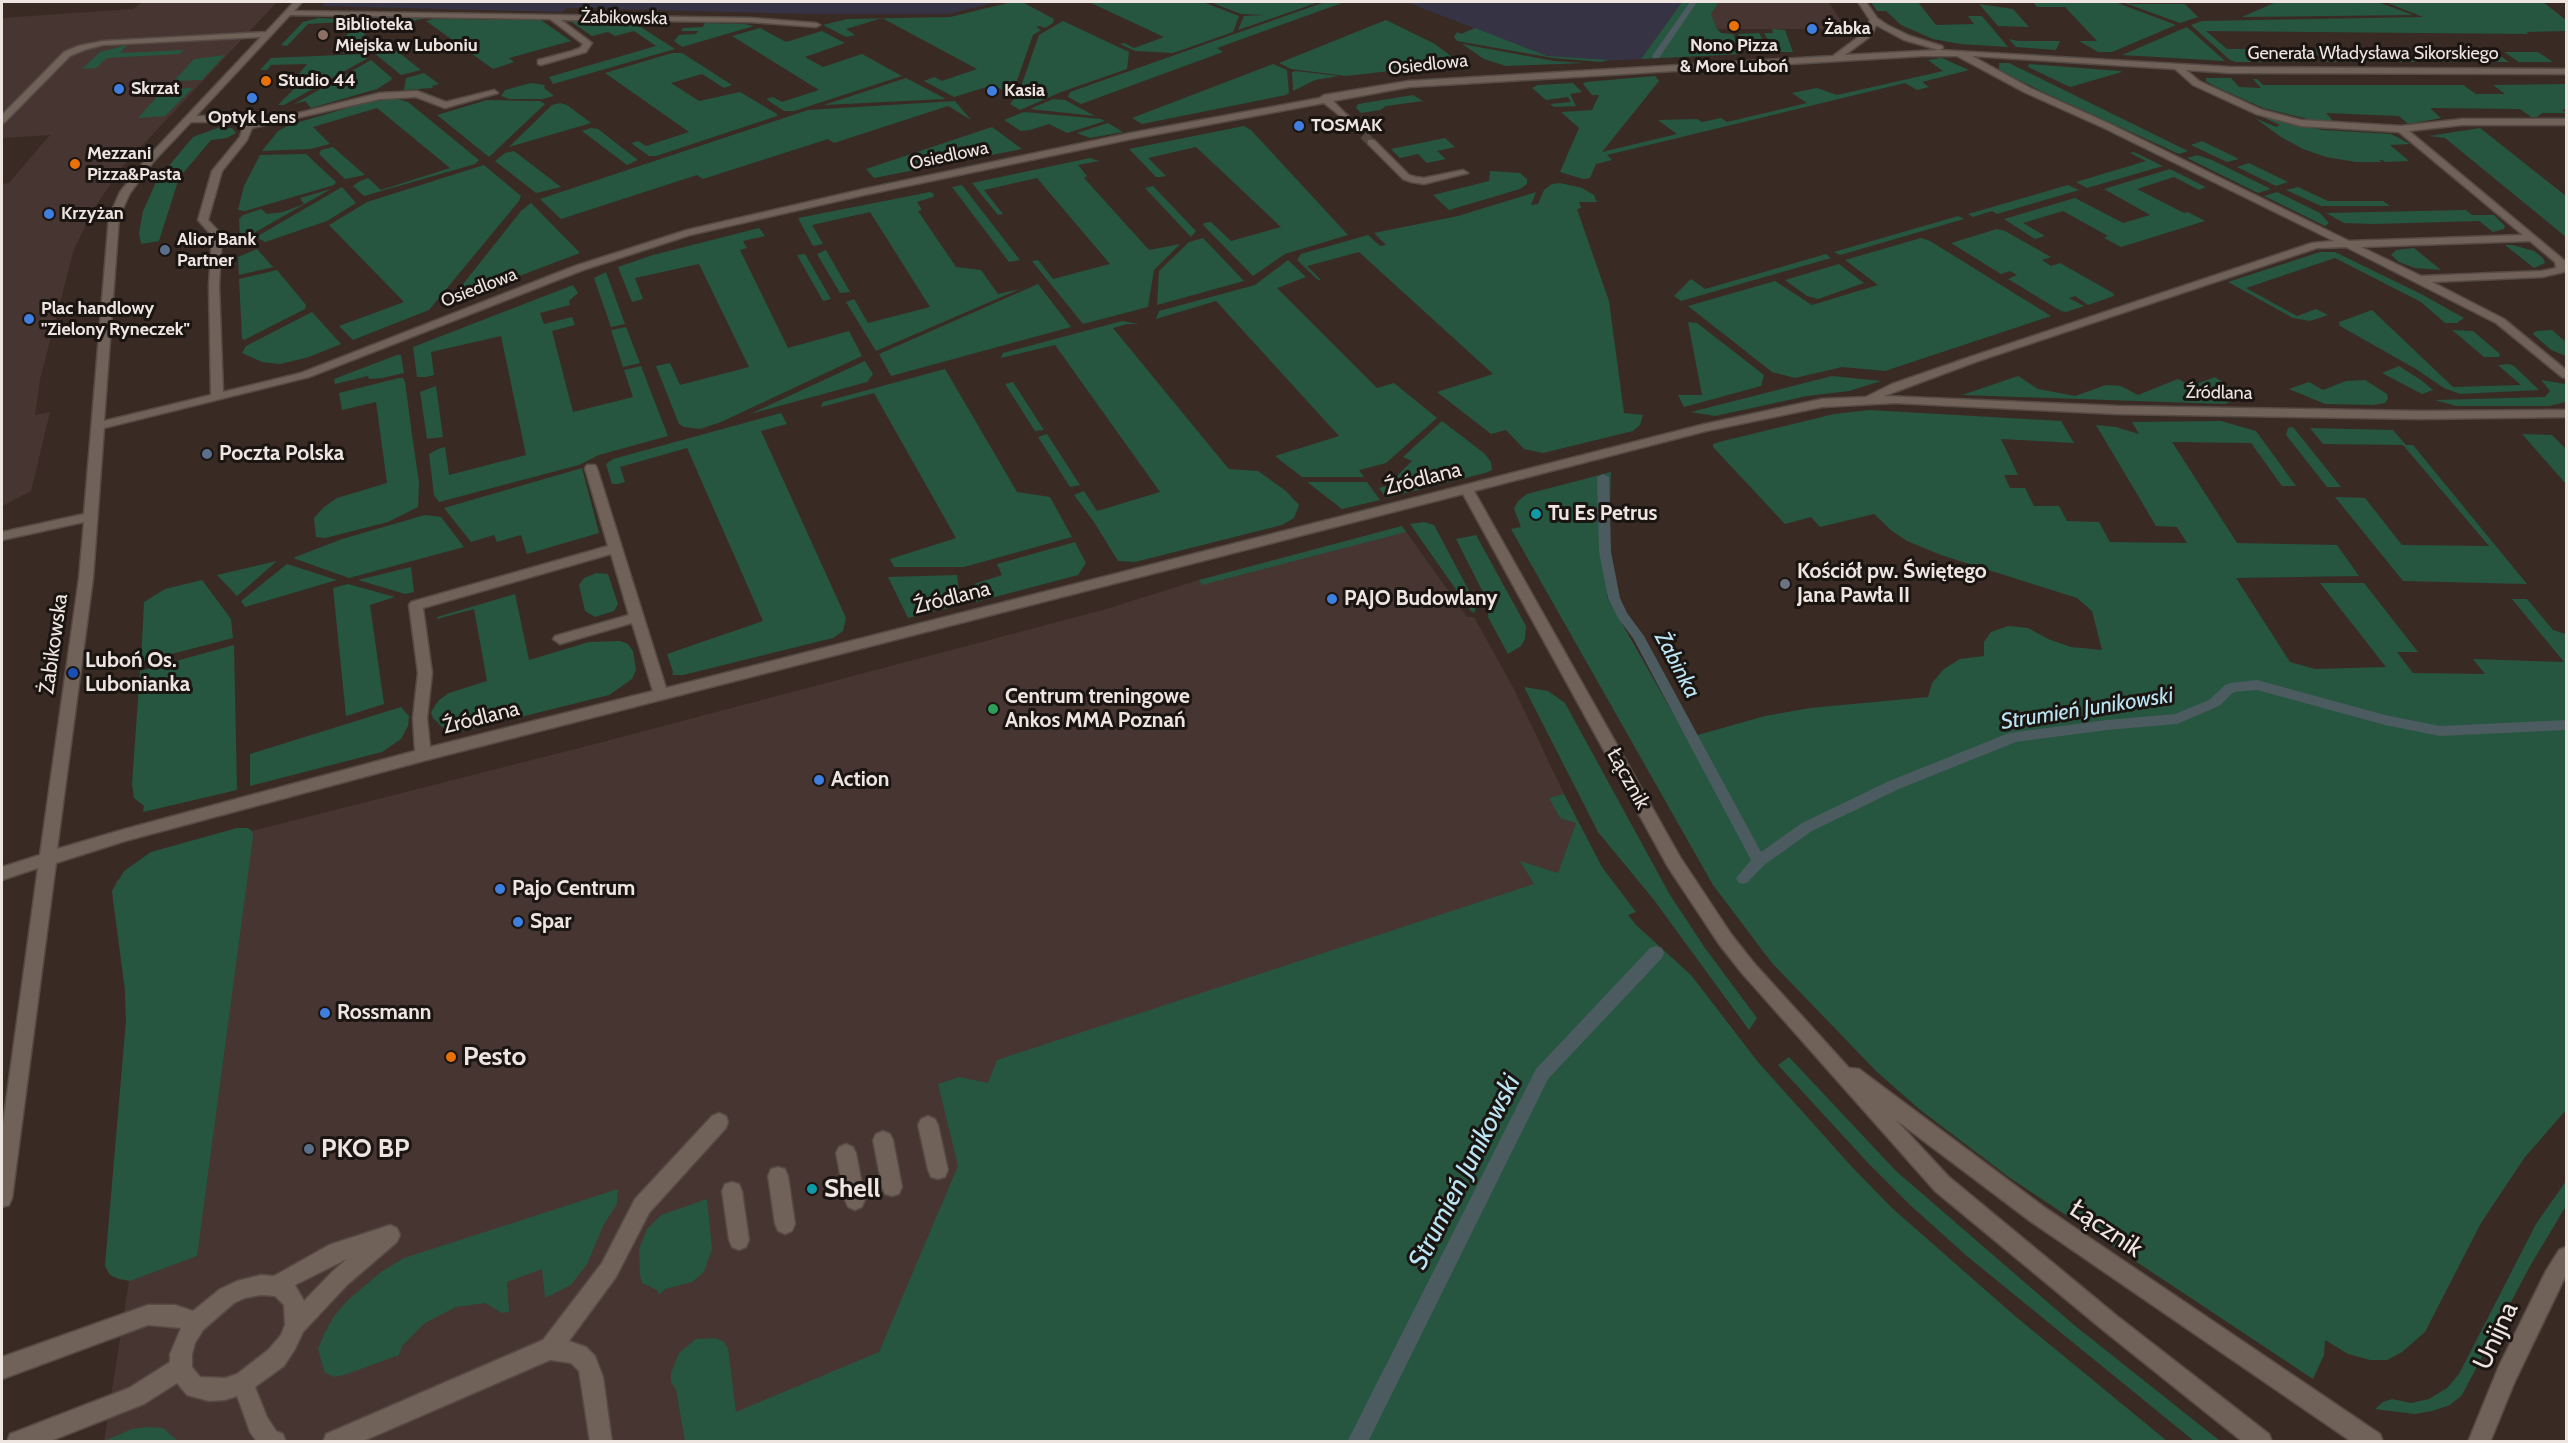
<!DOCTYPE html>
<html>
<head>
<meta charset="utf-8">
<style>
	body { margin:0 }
	#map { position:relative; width:2568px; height:1443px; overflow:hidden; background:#392b24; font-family:Cabin,sans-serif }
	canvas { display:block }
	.frame { position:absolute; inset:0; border:3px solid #eee5e1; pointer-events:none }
</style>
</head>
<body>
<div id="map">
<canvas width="2568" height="1443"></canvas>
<div class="frame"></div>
</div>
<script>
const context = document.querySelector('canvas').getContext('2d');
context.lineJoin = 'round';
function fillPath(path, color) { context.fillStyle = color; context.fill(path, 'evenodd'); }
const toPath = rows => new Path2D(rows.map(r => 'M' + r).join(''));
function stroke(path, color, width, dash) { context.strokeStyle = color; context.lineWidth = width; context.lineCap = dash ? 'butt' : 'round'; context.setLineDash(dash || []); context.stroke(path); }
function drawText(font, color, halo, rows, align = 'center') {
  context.font = font + ' Cabin,sans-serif'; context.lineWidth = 6; context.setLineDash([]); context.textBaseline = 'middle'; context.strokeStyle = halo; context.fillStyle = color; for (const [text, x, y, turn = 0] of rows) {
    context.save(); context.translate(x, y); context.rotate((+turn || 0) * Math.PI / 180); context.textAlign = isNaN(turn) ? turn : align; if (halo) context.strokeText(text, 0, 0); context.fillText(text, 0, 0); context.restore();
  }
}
fillPath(toPath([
	[142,2,277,2,122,167,95,207,74,249,40,379,35,415,50,412,31,491,2,506,2,184,9,183,50,135,2,138,2,18,133,9],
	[1719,2,1825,2,1830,4,1846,29,1717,29,1711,14],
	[1402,526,1467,617,1474,617,1514,689,1577,821,1558,874,885,1376,823,1441,104,1442,129,1281,110,1275,105,1266,126,1021,125,990,113,902,112,891,117,880,252,831,595,744,1103,610,1199,580]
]), '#473531');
fillPath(toPath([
	[325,2,997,2,949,14,810,14,567,8,562,12,322,6],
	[1406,2,1682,2,1641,59,1601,61,1547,56]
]), '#363345');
fillPath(toPath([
	[1012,2,1022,2,1054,19,1053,23,1045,28,1040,26,1036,27,1041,30,1033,35,1014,89,1006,92,993,85,954,97,924,81,934,77,942,81,977,69,882,18,846,29,855,35,846,37,823,25,847,19,950,17],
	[1089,2,1203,2,1239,16,1233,32,1173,53,1135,51,1120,44,1124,43,1134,48,1164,37],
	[1210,2,1319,2,1238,30,1244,16,1264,15,1241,14],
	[1325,2,1342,3,1217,48,1223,52,1081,104,1068,97,1070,92],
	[1682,2,1719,2,1711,14,1717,29,1721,33,1733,34,1743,54,1641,59],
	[1871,2,1918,2,1936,25,1974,24,1968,16,1982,16,2008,47,1960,44,1933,39,1901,25,1886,11,1877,11],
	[2033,2,2115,2,2176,25,2112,52,2098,52,2079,41,2097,41,2065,7,2037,7],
	[2122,2,2132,4,2185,4,2198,17,2180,23],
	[2276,2,2378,2,2413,15,2242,17],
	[2385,2,2543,2,2566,20,2566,31,2526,32,2529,34,2206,31,2227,49,2302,49,2317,62,2236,62,2230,60,2191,25,2202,21,2423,17],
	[1979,4,2013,9,2029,27,1998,26],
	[318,18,367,20,362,49,335,50,358,21,308,24,287,46,281,45,303,22],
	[373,18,425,18,372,32],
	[433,19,541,20,571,41,509,58,514,62,493,69,426,21],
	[1386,20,1435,44,1460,63,1346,76,1291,69,1279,63],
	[570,21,633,22,675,49,553,84,549,77,656,46,634,31,615,36,608,32,592,36],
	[1063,21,1129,52,1127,69,1061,92,1020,110,1010,104,1019,92,1039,35],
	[705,23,744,24,754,26,682,47,674,41,679,35,696,34,698,31,681,31,683,28,703,27],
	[2187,27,2225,61,2122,55],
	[760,28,786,42,822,31,845,43,805,57,823,67,862,54,902,76,794,111,784,111,766,99,773,97,782,102,819,90,732,36],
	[1475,28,1547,56,1609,60,1601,62,1553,58,1457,41,1454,37,1457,32,1461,34],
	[1772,29,1785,30,1793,52,1775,52,1764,33,1773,33],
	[1759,33,1770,53,1747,54,1738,34],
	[2009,39,2018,41,2060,41,2056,50,2016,47],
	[1462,44,1554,61,1584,63,1506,66,1484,59],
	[127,45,120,53,184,50,179,54,107,58,96,68,82,69,100,52],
	[393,48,421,70,401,75,374,53],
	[2311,49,2358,52,2371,62,2325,62],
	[2365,52,2406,52,2419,62,2378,62],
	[2416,52,2449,52,2463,62,2431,62],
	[2460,52,2495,52,2509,62,2474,62],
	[2504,52,2538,52,2553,62,2519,62],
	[672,53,682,53,732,85,724,88,702,74,671,83,699,101,740,92,777,114,777,116,656,156,649,156,631,143,638,141,646,146,689,132,605,73],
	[362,54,368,58,284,105,278,105,307,76,297,76,307,64,271,65,267,70,260,70,271,58],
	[225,55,202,80,174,81,194,59],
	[1942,58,1969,70,1922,82,1929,87,1917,90,1905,83,1607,155,1612,160,1596,164,1590,178,1583,179,1560,172,1579,128,1561,112,1592,110,1599,95,1592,95,1583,84,1586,82,1655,76,1659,81,1602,152,1677,134,1658,120,1697,119,1702,122,1721,118,1727,122,1807,103,1792,93,1817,88,1837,95,1943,71,1928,60],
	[371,60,392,78,391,80,377,89,311,108,305,101,294,104],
	[1999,63,2009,63,2188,151,2179,154,2043,92,2005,73,1999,69],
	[1273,64,1287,70,1289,93,1286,95,1142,124,1132,118],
	[2029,64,2120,71,2122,72,2070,87,2028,67],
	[1296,71,1339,76,1315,80,1293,91,1292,72],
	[424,73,439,84,432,86,433,88,404,90,406,78],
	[906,78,946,99,824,105],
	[2206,78,2231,78,2239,87,2261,88,2253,79,2257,79,2263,85,2463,85,2476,94,2505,94,2493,85,2566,84,2566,109,2562,110,2566,113,2542,113,2537,117,2531,117,2520,109,2430,108,2441,118,2408,124,2399,116,2326,113,2334,122,2316,121,2263,108,2214,86,2206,81],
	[531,83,545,85,544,88,554,96,542,99,509,99,501,96,505,90],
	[1573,83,1582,92,1570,94,1576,106,1554,107,1550,104,1571,102,1568,97,1546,100,1532,88,1538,85],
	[190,88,192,89,165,116,138,118,163,90],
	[1413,95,1423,101,1386,106,1380,110,1361,113,1356,108,1358,104],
	[394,98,408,102,479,160,475,164,364,196,353,186,360,181,368,178,381,190,450,168,377,108,313,127,330,144,310,149,262,151,278,131,289,125,361,104],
	[1053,99,1065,100,1095,116,1030,109],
	[487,100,540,101,545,104,489,157,437,115],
	[955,101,971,120,948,106,834,143,828,139,703,179,697,175,561,219,540,199,808,110],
	[560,103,567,105,591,123,509,147,552,105],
	[1024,112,1101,119,1105,121,1067,133,1049,124,1030,130,1021,131,1004,120],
	[2258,115,2322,130,2391,134,2410,144,2390,145,2409,161,2385,162,2382,160,2379,160,2382,162,2356,162,2326,157,2303,149,2281,137,2255,118,2276,127,2280,125],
	[1108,123,1123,132,1090,138,1077,133],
	[1244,126,1251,130,1348,235,1285,254,1253,276,1203,225,1204,223,1211,222,1231,241,1281,227,1196,147,1148,158,1166,176,1160,177,1156,177,1129,149],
	[220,127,232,128,236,133,227,138,211,140,179,178,159,241,141,244,139,233,143,211,157,180,193,137],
	[992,127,1022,149,874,178,866,169],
	[591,128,598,129,638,160,627,165,582,131],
	[2480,128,2566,196,2566,237,2445,138,2429,136],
	[1445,138,1455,147,1437,151,1446,159,1427,163,1418,154,1400,158,1391,149],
	[2202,141,2239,159,2227,162,2191,145],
	[333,147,365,175,345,179,319,154,321,150],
	[514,151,561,187,536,193,495,161,505,153],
	[2134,152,2163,166,2087,188,2076,182,2146,161,2130,153],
	[306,154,336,182,334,185,245,211,238,210,244,186,260,155],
	[2197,155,2212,160,2271,189,2258,193,2187,158],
	[1090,158,1099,161,1078,165,1087,176,1084,178,1149,250,1180,244,1154,270,1148,307,1083,324,1032,261,1038,260,1053,279,1110,264,1037,178,984,190,1003,214,998,215,972,183],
	[2249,163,2288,182,2276,186,2237,167],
	[484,165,521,196,519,201,429,310,353,340,339,326,404,302,329,225,367,202],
	[2170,169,2206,187,2199,190,2174,177,2137,189,2184,213,2188,212,2205,221,2121,247,2104,238,2108,236,2063,211,2023,223,2045,236,2035,239,2004,219,2075,198,2123,223,2150,215,2104,189],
	[1490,171,1520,173,1527,179,1527,184,1520,189,1449,210,1433,195,1489,181],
	[1560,183,1582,188,1594,195,1597,202,1579,202,1581,208,1577,209,1609,301,1624,413,1643,415,1640,425,1633,431,1543,453,1524,449,1506,430,1491,434,1437,392,1493,374,1359,252,1307,266,1321,280,1318,280,1297,260,1301,254,1368,235,1380,246,1386,245,1374,233,1458,216,1536,192,1531,205,1538,204,1544,190,1552,184],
	[962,185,1020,260,1009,262,952,187],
	[2068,185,2079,190,1997,214,1992,211,1973,217,1968,214],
	[1153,186,1196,231,1191,237,1145,188],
	[342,187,356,203,327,221,265,242,256,237],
	[2298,187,2328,201,2383,201,2390,206,2321,206,2286,190],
	[331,189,245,238,240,240,239,219,243,215,261,209,267,214,283,212,304,204,300,198],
	[930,192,934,194,933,197,917,202,922,210,918,211,956,267,981,270,998,294,1020,289,876,351,846,302,854,299,868,323,930,307,870,212,812,225,823,244,813,246,798,218],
	[2277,192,2320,213,2329,223,2325,226,2264,196],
	[531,203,580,253,448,303,521,211],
	[2466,210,2472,215,2494,215,2505,226,2504,229,2493,232,2479,221,2373,224,2344,223,2326,213],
	[1958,216,1964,219,1840,255,1834,252],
	[759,228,765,236,743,241,747,248,740,250,788,348,849,331,862,356,721,422,700,429,684,427,679,424,656,366,670,363,680,385,749,367,699,264,635,278,643,299,632,302,618,267,653,255],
	[1997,229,2005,231,2051,257,2042,260,2051,266,2060,263,2113,293,2114,296,2088,305,2075,296,2069,298,2084,306,2066,312,2061,311,2008,279,2017,275,2010,271,2001,274,1951,243],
	[1203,238,1244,281,1157,305,1159,271,1189,242],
	[1921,238,1930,241,2051,316,1885,371,1842,367,1795,378,1772,372,1688,306,1775,281,1812,305,1878,285,1845,260],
	[2505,245,2513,245,2534,251,2543,258,2545,263,2534,268],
	[2414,248,2441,270,2415,268,2399,262,2391,255,2396,250],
	[257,249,273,267,239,275,238,257],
	[826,250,850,292,840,293,817,254],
	[2320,252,2335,252,2423,295,2464,318,2457,323,2445,323,2421,302,2335,258,2246,288,2297,316,2316,309,2328,315,2310,321,2293,318,2228,282],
	[805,254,831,299,823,301,797,255],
	[1826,254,1831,258,1681,301,1674,296,1691,279,1705,289],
	[1288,260,1306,277,1277,288,1377,388,1394,383,1437,418,1386,463,1359,470,1364,477,1302,477,1275,456,1339,436,1216,301,1156,319,1159,311,1255,285],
	[1839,264,1864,283,1818,299,1807,296,1785,280],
	[277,270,306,305,305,309,244,340,242,338,239,279],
	[606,272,625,324,611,327,594,278],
	[1038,284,1071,327,891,376,879,354],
	[573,285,578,293,569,301,570,305,540,313,544,324,572,317,575,325,552,331,573,412,633,397,624,370,641,366,668,436,599,455,579,465,439,502,434,495,429,454,438,449,445,447,449,475,526,455,501,336,431,352,434,375,426,377,417,377,413,347],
	[2372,310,2453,387,2521,385,2498,365,2509,364,2514,366,2539,390,2460,394,2444,388,2416,369,2340,326,2339,322],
	[312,312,341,344,309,357,280,364,262,362,242,353,246,346],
	[1122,321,1139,324,1127,324,1113,328,1218,456,1229,469,1258,471,1286,491,1299,505,1294,518,1282,525,1135,562,1118,561,1094,522,1074,495,1084,491,1097,511,1160,492,1055,345,1001,358,1003,353],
	[1688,322,1697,323,1764,375,1761,386,1684,407,1678,395,1702,395],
	[626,327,640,363,623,367,611,330],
	[2452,330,2473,331,2500,354,2499,357,2484,357],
	[2552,330,2566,342,2566,356,2551,350,2533,334,2536,331],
	[397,355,401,355,404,373,382,378,369,379,368,376,335,384,334,379],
	[865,361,873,374,867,382,750,414],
	[2399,366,2421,380,2433,390,2422,394,2382,373],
	[945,369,1017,492,1050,497,1072,537,964,567,894,567,890,559,956,538,874,393,821,407,823,402],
	[1832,376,1881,381,1849,391,1807,396,1715,416,1691,412],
	[2018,376,2038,389,2075,396,2106,385,2121,386,2138,395,2178,379,2191,386,2215,377,2231,388,2237,396,2235,400,2225,404,1962,395],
	[399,378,403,378,405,382,413,442,419,482,418,507,388,522,325,538,316,537,314,518,324,507,337,498,387,483,376,402,342,410,339,393],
	[2365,380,2387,394,2388,399,2385,403,2373,405,2325,404,2289,389,2309,382,2323,390,2346,381],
	[2541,380,2565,384,2566,402,2549,406,2456,406,2435,400,2545,397,2550,391],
	[1013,382,1044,430,1035,431,1005,384],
	[436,386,443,437,427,439,420,392],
	[1869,410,2061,421,2074,443,2001,439,2018,475,2004,475,2010,488,2025,488,2034,506,2059,506,2067,521,2099,522,2110,542,2187,543,2177,527,2156,526,2096,425,2116,427,2139,434,2132,422,2221,421,2256,431,2296,486,2282,486,2251,443,2172,442,2237,543,2337,545,2359,576,2236,578,2290,662,2315,669,2386,667,2320,583,2364,583,2418,652,2397,652,2413,673,2485,674,2473,659,2564,662,2512,599,2527,599,2553,630,2566,634,2566,1110,2525,1157,2481,1223,2425,1332,2402,1352,2387,1360,2370,1360,2348,1354,2325,1340,2324,1355,2313,1379,2010,1178,1919,1109,1876,1071,1772,963,1713,885,1511,529,1521,527,1514,509,1518,501,1527,494,1611,472,1607,597,1687,738,1765,716,1810,708,1928,697,1932,683,1944,669,1960,659,1984,656,1984,642,1991,632,2008,626,2028,628,2048,639,2071,647,2102,650,2092,611,2077,598,1941,555,1907,541,1892,531,1874,514,1820,527,1811,517,1785,524,1713,447,1713,444,1723,441,1834,414],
	[781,413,787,424,761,431,846,618,843,631,833,638,683,675,672,675,673,672,667,654,763,621,687,448,620,467,625,482,618,484,612,484,606,464,613,459],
	[1442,421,1484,453,1491,462,1492,470,1485,473,1386,498,1379,488,1401,482,1397,476,1412,461,1403,457],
	[2293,427,2341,487,2327,487,2286,435,2288,428],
	[2310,428,2393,430,2406,445,2413,445,2527,584,2403,581,2335,497,2365,498,2402,545,2489,546,2403,445,2323,444],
	[1047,434,1080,485,1070,487,1038,437],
	[2522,434,2552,435,2566,449,2566,484],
	[582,468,599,533,527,554,521,535,497,542,494,535,471,542,444,508],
	[1307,482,1367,482,1380,500,1342,509],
	[425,515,441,517,464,547,349,578,293,558,342,539],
	[1424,522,1434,525,1475,602,1475,613,1471,611,1410,524],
	[1402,526,1406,532,1202,585,1199,580],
	[1476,535,1526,626,1525,639,1521,646,1508,654,1488,617,1489,604,1456,539],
	[1075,542,1086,563,1078,575,976,602,974,584,1002,575,997,564],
	[277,561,237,596,217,575],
	[287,564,337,580,245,607,241,601],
	[411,567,414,592,405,594,358,580],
	[596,573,608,574,618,604,614,611,595,617,585,611,579,585,584,578],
	[957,575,961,605,908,618,888,577],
	[202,580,231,619,233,638,141,662,144,602,165,589],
	[348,584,395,597,370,605,384,704,346,716,333,588],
	[515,594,529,660,589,642,620,641,628,644,633,651,636,670,632,679,609,695,460,732,443,728,433,718,431,712,439,700,449,693,487,681,474,609,437,619,437,617],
	[234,645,237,790,143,812,144,806,134,798,132,784,140,671],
	[1524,687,1548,691,1565,703,1670,895,1705,948,1757,1018,1749,1030,1654,900,1598,832],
	[401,707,409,716,408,726,401,739,382,752,250,786,250,754],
	[1564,794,1602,867,1636,912,1628,915,1636,925,1691,975,1758,1062,1852,1167,1892,1208,2015,1316,2167,1441,685,1441,676,1390,671,1382,671,1373,679,1353,696,1339,715,1338,723,1341,728,1348,736,1412,879,1352,958,1166,938,1084,959,1077,988,1083,997,1060,1534,884,1520,861,1558,873,1576,823,1560,818,1549,798],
	[237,828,248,828,252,831,253,837,197,1256,130,1281,119,1279,110,1275,105,1266,126,1021,125,990,112,891,124,871,151,852],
	[1789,1057,1896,1171,2074,1325,2220,1441,2194,1441,1968,1257,1910,1205,1868,1163,1778,1065],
	[2566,1181,2566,1206,2530,1266,2462,1395,2450,1405,2432,1411,2415,1414,2375,1409,2383,1402,2392,1399,2411,1403,2429,1399,2447,1388,2459,1374,2536,1224],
	[618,1189,617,1204,604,1224,587,1264,571,1285,545,1298,542,1269,507,1282,509,1312,502,1313,485,1303,456,1307,425,1323,402,1346,399,1355,347,1374,335,1377,325,1373,318,1349,324,1334,334,1316,348,1300,381,1272,404,1258],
	[707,1199,712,1249,704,1272,692,1282,665,1289,659,1295,657,1290,642,1283,640,1275,639,1249,647,1229,661,1215],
	[148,1427,163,1428,178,1441,104,1441,132,1429]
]), '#265540');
fillPath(toPath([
	[1690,2,1697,2,1659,58,1653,58,1652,56,1690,2],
	[1603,474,1609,477,1611,552,1620,598,1627,613,1644,636,1761,852,1802,823,1889,781,2009,733,2107,720,2175,714,2209,700,2225,685,2230,683,2257,680,2385,715,2440,726,2566,720,2566,730,2440,736,2385,725,2257,690,2234,692,2219,706,2177,724,2107,730,2016,742,1899,789,1812,831,1764,865,1748,882,1743,884,1738,882,1736,878,1751,860,1633,638,1618,618,1608,598,1599,552,1597,477,1603,474],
	[1656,946,1662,948,1664,953,1662,958,1548,1079,1368,1442,1347,1442,1536,1069,1650,948,1656,946]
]), '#4b5b60');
stroke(toPath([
	[1344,116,1371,142]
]), '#544740', 9, [9, 4.5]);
const minor = toPath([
	[294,2,302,2,294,11,751,18,816,23,820,25,816,27,751,22,561,20,592,43,586,52,541,65,538,64,538,60,572,51,580,48,583,44,550,19,290,15,196,116,233,116,249,123,266,121,380,93,417,91,446,102,494,90,498,93,445,108,416,97,380,99,252,128,247,140,222,171,208,220,222,235,219,285,223,392,301,373,575,266,687,230,864,189,1131,133,1320,98,1324,95,1409,81,1833,56,1865,32,1870,20,1858,2,1866,2,1877,18,1887,25,1910,36,1942,46,1943,48,1939,50,2230,67,2566,69,2566,74,2230,73,2186,70,2199,81,2262,110,2301,120,2401,126,2462,119,2566,119,2566,125,2462,125,2409,131,2565,261,2566,267,2564,272,2542,277,2432,282,2504,319,2566,370,2566,378,2562,377,2496,323,2346,247,2317,248,1978,361,1884,396,2117,406,2421,411,2566,410,2566,417,2421,419,2117,414,1895,403,1822,407,1706,431,1474,491,1680,857,1731,934,1753,962,1849,1068,1859,1069,2044,1207,2380,1434,2383,1442,2352,1442,2030,1221,1896,1120,1949,1177,2117,1316,2269,1434,2272,1442,2243,1442,2103,1330,1935,1191,1741,972,1719,944,1668,867,1463,494,423,761,125,841,56,863,12,1198,9,1205,2,1207,2,1131,38,868,2,880,2,867,40,855,79,578,84,522,2,540,2,532,84,514,109,217,120,192,147,158,261,37,103,45,84,50,70,56,5,122,2,123,2,115,64,52,78,46,103,41,266,32,294,2],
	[1876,25,1904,40,1939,50,1845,55,1872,35,1876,25],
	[1923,56,1957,56,2024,92,2104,128,2334,241,2312,243,1970,357,1892,384,1866,397,1822,399,1705,424,666,688,597,468,595,465,587,465,585,468,608,546,411,602,409,605,418,673,413,718,415,751,125,829,57,849,93,578,104,428,309,377,583,270,690,235,864,195,1131,139,1324,103,1344,119,1348,116,1333,101,1409,87,1923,56],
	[1972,56,2175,69,2193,85,2256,114,2301,126,2399,132,2523,235,2349,241,2110,124,2030,88,1972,56],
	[191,122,232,122,243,127,240,137,212,171,198,220,212,236,209,285,211,395,104,421,119,217,130,193,153,162,191,122],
	[2530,241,2555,262,2556,268,2542,271,2421,276,2361,247,2530,241],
	[611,554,629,615,555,636,553,639,560,644,632,623,653,691,430,747,427,718,432,673,423,608,611,554],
	[1368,140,1374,140,1409,175,1416,177,1424,178,1463,170,1468,173,1424,184,1411,182,1403,179,1368,144,1368,140],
	[719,1113,726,1116,728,1122,726,1128,649,1213,616,1277,569,1341,586,1347,595,1356,603,1377,612,1442,590,1442,579,1371,571,1363,550,1360,361,1442,323,1442,326,1434,543,1340,602,1263,635,1199,712,1116,719,1113],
	[928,1116,935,1119,938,1125,948,1170,945,1177,938,1179,931,1177,928,1170,918,1125,921,1119,928,1116],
	[883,1131,890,1134,893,1140,902,1187,899,1194,892,1196,885,1194,882,1187,873,1140,876,1134,883,1131],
	[846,1144,853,1147,856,1153,865,1200,862,1207,855,1210,848,1207,845,1200,836,1153,839,1147,846,1144],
	[778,1167,785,1169,788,1176,795,1224,792,1231,785,1234,778,1231,775,1224,768,1176,771,1169,778,1167],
	[732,1182,739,1184,742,1191,749,1240,746,1247,739,1250,732,1247,729,1240,722,1191,725,1184,732,1182],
	[390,1225,397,1228,400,1235,397,1242,347,1285,303,1332,295,1349,284,1366,255,1387,267,1417,276,1431,283,1434,286,1442,257,1442,250,1432,237,1396,225,1400,209,1401,187,1395,177,1383,144,1404,48,1442,7,1442,10,1434,129,1388,170,1362,170,1354,181,1328,148,1325,2,1379,2,1357,148,1305,175,1305,193,1311,220,1289,237,1281,261,1275,274,1276,329,1245,390,1225],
	[347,1259,333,1271,304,1301,295,1285,347,1259],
	[261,1295,275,1296,284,1305,285,1325,281,1335,268,1350,237,1374,225,1378,200,1377,192,1367,192,1354,195,1343,203,1330,234,1303,245,1298,261,1295],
	[2566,1247,2566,1275,2515,1381,2490,1442,2468,1442,2499,1366,2546,1271,2559,1250,2566,1247]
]);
stroke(minor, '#554a44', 3);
fillPath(minor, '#706159');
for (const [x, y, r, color] of [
	[1734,26,6,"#e8710a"],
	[1812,29,6,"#3f7fe0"],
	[323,35,6,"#8d6e63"],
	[266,81,6,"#e8710a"],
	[119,89,6,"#3f7fe0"],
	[992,91,6,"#3f7fe0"],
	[252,98,6,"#3f7fe0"],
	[1299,126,6,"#3f7fe0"],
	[75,164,6,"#e8710a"],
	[49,214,6,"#3f7fe0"],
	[165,250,6,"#5c6f8a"],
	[29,319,6,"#3f7fe0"],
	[207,454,6,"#5c6f8a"],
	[1536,514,6,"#0f9aa8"],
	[1785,584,6,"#6b7280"],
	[1332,599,6,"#3f7fe0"],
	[73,673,6,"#1a4fb4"],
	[993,709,6,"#2e9e5b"],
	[819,780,6,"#3f7fe0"],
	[500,889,6,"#3f7fe0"],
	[518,922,6,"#3f7fe0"],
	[325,1013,6,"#3f7fe0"],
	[451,1057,6,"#e8710a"],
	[309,1149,6,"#5c6f8a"],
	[812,1189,6,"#0f9aa8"]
]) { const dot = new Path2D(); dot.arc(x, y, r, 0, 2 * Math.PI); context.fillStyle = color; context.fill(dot); stroke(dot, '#1b1512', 2); }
drawText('18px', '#eee5e1', '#1b1512', [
	["Żabikowska",624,18,1],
	["Generała Władysława Sikorskiego",2373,54],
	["Osiedlowa",1428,65,-6],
	["Osiedlowa",949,156,-12],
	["Osiedlowa",479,288,-21],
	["Źródlana",2219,393,1]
]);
drawText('bold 18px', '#eee5e1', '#1b1512', [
	["Biblioteka",335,25],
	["Miejska w Luboniu",335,46],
	["Żabka",1824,29],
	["Nono Pizza",1734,46,"center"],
	["& More Luboń",1734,67,"center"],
	["Studio 44",278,81],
	["Skrzat",131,89],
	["Kasia",1004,91],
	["Optyk Lens",252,118,"center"],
	["TOSMAK",1311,126],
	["Mezzani",87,154],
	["Pizza&Pasta",87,175],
	["Krzyżan",61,214],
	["Alior Bank",177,240],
	["Partner",177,261],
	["Plac handlowy",41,309],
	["\"Zielony Ryneczek\"",41,330]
], 'left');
drawText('bold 21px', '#eee5e1', '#1b1512', [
	["Poczta Polska",219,454],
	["Tu Es Petrus",1548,514],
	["Kościół pw. Świętego",1797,572],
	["Jana Pawła II",1797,596],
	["PAJO Budowlany",1344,599],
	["Luboń Os.",85,661],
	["Lubonianka",85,685],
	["Centrum treningowe",1005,697],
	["Ankos MMA Poznań",1005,721],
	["Action",831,780],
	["Pajo Centrum",512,889],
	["Spar",530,922],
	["Rossmann",337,1013]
], 'left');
drawText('21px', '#eee5e1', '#1b1512', [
	["Źródlana",1423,479,-14],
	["Źródlana",952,598,-14],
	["Żabikowska",54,644,-82],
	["Źródlana",481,718,-14],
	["Łącznik",1628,779,61]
]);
drawText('italic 22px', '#bbe5f5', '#1b1512', [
	["Żabinka",1677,665,62],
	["Strumień Junikowski",2087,709,-9]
]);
drawText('bold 26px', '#eee5e1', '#1b1512', [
	["Pesto",463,1057],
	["PKO BP",321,1149],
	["Shell",824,1189]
], 'left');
drawText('26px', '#eee5e1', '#1b1512', [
	["Łącznik",2106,1229,34],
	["Unijna",2496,1336,-65]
]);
drawText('italic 27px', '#bbe5f5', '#1b1512', [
	["Strumień Junikowski",1465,1172,-63]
]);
</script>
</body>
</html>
